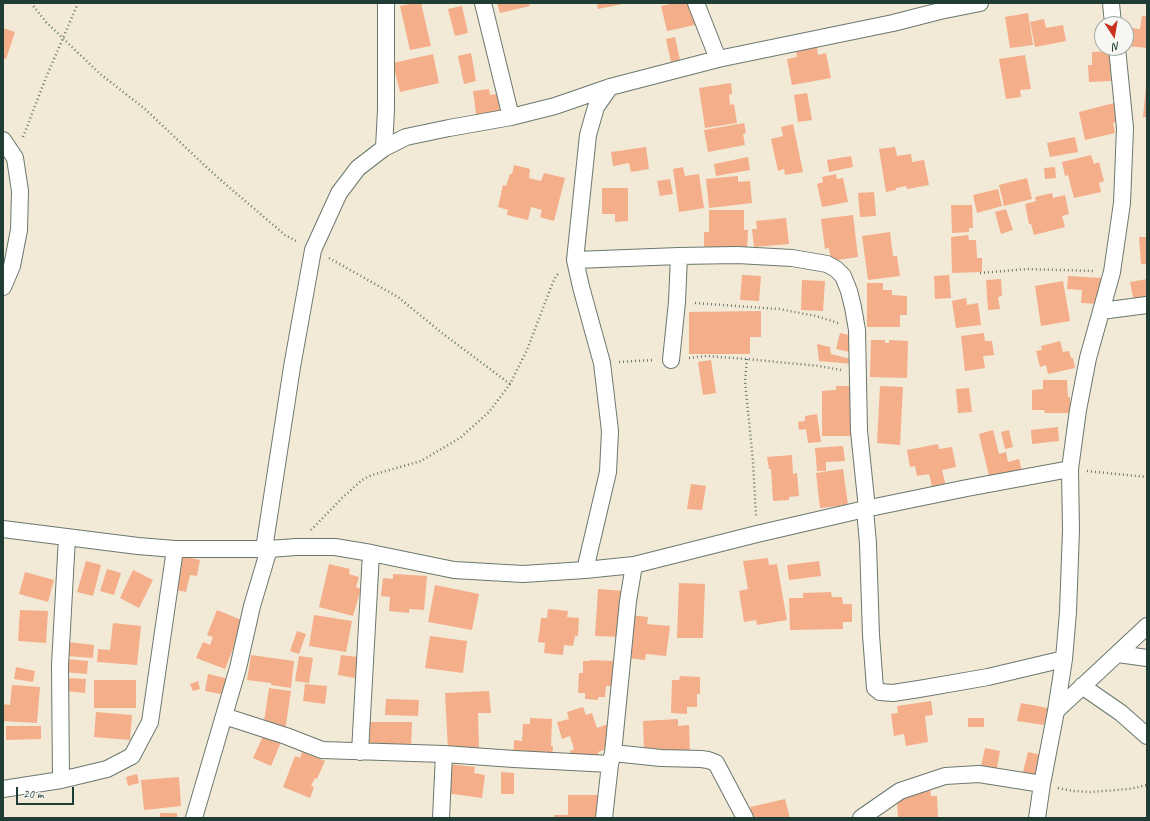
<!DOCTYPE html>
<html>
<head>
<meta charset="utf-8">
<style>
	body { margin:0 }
	#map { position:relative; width:1150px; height:821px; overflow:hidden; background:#f3e9d7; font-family:Caveat,sans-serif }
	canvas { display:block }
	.frame { position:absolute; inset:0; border:4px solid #1f3d34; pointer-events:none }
	.north { position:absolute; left:1094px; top:16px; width:40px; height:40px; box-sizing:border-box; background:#f6f6f2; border:1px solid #a0aca6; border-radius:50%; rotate:168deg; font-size:11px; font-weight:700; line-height:16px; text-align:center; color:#1f3d34 }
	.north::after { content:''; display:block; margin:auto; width:14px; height:18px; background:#c8321e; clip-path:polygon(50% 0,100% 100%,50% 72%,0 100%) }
	.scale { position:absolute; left:16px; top:787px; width:58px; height:18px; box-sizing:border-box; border:2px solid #1f3d34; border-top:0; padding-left:5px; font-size:12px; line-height:14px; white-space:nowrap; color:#1f3d34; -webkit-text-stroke:3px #f6f6f2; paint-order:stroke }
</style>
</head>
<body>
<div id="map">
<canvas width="1150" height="821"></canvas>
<div class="frame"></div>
<div class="north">N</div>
<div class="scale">20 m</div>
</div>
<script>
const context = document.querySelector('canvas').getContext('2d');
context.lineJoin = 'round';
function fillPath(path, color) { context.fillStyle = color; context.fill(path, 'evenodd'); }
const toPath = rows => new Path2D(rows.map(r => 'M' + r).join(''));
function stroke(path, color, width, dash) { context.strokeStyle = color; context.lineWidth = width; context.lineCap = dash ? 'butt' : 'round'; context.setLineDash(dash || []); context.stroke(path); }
fillPath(toPath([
	[413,3,421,3,431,46,410,50,400,6],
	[497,3,529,3,530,6,500,13],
	[597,3,623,3,623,4,598,9],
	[674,3,690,3,695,25,667,31,661,6],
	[462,6,468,33,455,36,448,9],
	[1028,13,1033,45,1010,48,1005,17],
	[1142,16,1147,16,1147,48,1128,46,1130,28,1140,29],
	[1044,19,1046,28,1063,25,1066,41,1035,47,1030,22],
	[3,28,15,32,6,59,3,58],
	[675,37,680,60,671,62,666,39],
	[817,47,818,55,826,53,831,78,792,85,787,59,797,57,796,50],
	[1109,51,1111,81,1089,82,1088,65,1092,65,1092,52],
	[471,53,476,81,464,84,458,56],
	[433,54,439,83,400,92,393,63],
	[1025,55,1031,89,1020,90,1021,97,1006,99,999,59],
	[731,83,732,94,729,95,730,105,734,104,737,123,705,128,699,88],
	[1146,86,1147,86,1147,117,1143,117],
	[489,89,490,95,502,93,505,117,477,120,473,91],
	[807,93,812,120,798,122,794,95],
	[1114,103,1118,121,1113,123,1115,133,1085,140,1079,112],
	[744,123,746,133,743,134,745,145,708,152,704,130],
	[793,124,803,172,785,175,784,169,778,171,771,139,783,136,781,127],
	[1075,137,1078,152,1050,157,1047,143],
	[646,147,649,169,631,172,629,163,613,166,611,152],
	[895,147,897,156,911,154,912,162,924,160,929,185,907,189,906,186,896,188,896,190,886,192,879,149],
	[1091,155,1094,164,1099,162,1104,181,1099,183,1101,192,1074,198,1068,175,1065,176,1062,162],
	[851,156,853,167,829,172,827,160],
	[748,157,750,170,716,176,714,164],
	[514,165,530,169,529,178,541,181,544,173,565,178,554,221,540,217,542,210,531,207,528,220,507,215,508,210,498,207,503,185,506,186,510,174,512,174],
	[683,167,685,176,699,174,704,208,679,212,673,169],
	[1055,167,1056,178,1045,179,1044,168],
	[836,174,837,179,843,178,848,202,822,207,817,184,823,182,822,177],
	[738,176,738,182,750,181,752,203,709,208,706,179],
	[1027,178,1032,199,1004,206,999,185],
	[670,179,673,194,660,196,657,181],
	[602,188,628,188,628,221,615,222,615,214,602,214],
	[998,189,1002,206,977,213,973,195],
	[874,192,876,216,860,217,858,193],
	[1052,193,1053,198,1065,195,1069,214,1062,216,1065,227,1034,235,1031,224,1029,224,1025,204,1036,201,1035,197],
	[951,205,972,205,973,228,969,228,969,232,952,233],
	[1006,209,1013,230,1001,234,995,212],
	[709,210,744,210,744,230,748,230,747,252,704,252,704,232,709,232],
	[853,215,858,257,831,261,829,248,825,249,821,219],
	[786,218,789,244,754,247,752,229,757,229,756,221],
	[890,232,893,256,897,256,900,276,868,280,862,236],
	[968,235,969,240,976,240,977,258,982,258,982,272,952,273,951,237],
	[1139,237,1147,237,1147,264,1141,264],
	[742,275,761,276,759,301,740,300],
	[949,275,951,298,935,299,934,276],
	[1068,276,1102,278,1100,304,1081,303,1082,290,1067,289],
	[1001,279,1002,296,998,297,1000,309,988,310,986,280],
	[1147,279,1147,306,1135,308,1130,282],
	[802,280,825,281,823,311,801,310],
	[1063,281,1070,321,1041,326,1035,286],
	[867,283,883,283,883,290,892,290,892,295,907,296,907,315,900,315,900,327,867,327],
	[966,298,967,305,978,303,981,325,956,328,952,301],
	[761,311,761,337,750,337,750,354,689,354,689,312],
	[840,333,862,338,858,354,836,349],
	[984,333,985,341,992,341,994,355,983,356,985,368,965,371,961,336],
	[871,340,885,340,885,343,889,343,889,340,908,341,907,378,870,377],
	[1060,341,1063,352,1069,351,1071,358,1073,358,1075,368,1048,374,1046,365,1040,367,1036,351,1042,350,1041,346],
	[817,344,830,347,831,354,855,360,853,364,819,361],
	[711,360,716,393,703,395,698,362],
	[1043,380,1067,380,1068,397,1070,397,1070,413,1045,413,1044,410,1032,410,1032,390,1043,389],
	[836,386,854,386,858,436,822,436,822,391,836,390],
	[880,386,903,387,900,445,877,443],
	[969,388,972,412,958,413,956,389],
	[817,414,821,442,808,443,806,429,799,430,798,422,805,421,805,416],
	[1058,427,1059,441,1032,444,1031,430],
	[993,430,999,454,1006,452,1008,462,1019,459,1023,476,991,484,979,434],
	[1009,430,1013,447,1005,449,1001,432],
	[938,444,939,449,952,447,956,467,942,470,946,487,933,490,929,474,917,476,915,466,910,467,907,450],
	[843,446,845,461,826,462,826,471,817,471,815,448],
	[792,455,793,474,797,473,799,496,789,497,789,500,773,501,771,469,769,469,767,457],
	[843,469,848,505,820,508,816,473],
	[691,484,706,486,702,510,687,509],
	[178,555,200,560,197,576,190,575,186,592,171,589],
	[768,558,769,565,777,564,787,620,757,625,756,620,744,622,739,591,748,589,743,561],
	[86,561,101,565,93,596,77,592],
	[819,561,821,576,789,580,787,565],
	[329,564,350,569,349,574,359,577,356,587,361,589,353,616,319,607],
	[107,569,121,573,114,595,100,591],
	[133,570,153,580,139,608,120,598],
	[25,572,54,580,48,602,19,594],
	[393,574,427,576,424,610,409,609,409,613,389,611,390,597,381,596,383,578,393,579],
	[679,583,705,584,703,638,677,638],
	[435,585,479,594,472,630,428,622],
	[598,589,625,591,622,637,595,636],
	[831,592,832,597,842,597,843,604,852,604,852,622,843,622,843,629,790,630,789,598,803,598,803,593],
	[548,609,568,611,567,617,579,618,578,636,575,636,573,646,564,645,563,655,544,653,545,643,538,642,541,618,547,618],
	[20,610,48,611,46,643,18,641],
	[217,610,244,621,225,669,196,658,203,642,210,645,213,637,207,635],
	[314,615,352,621,346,652,309,646],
	[631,615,648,617,647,624,670,626,666,656,646,654,645,660,627,658],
	[113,623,141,626,137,665,97,662,98,649,110,650],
	[297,631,306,634,299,654,290,651],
	[430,636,467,641,463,673,425,668],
	[68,642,94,645,93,658,67,656],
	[251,655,294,661,291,688,271,685,271,683,247,680],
	[341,655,358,657,355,678,338,675],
	[299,656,313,658,309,683,295,681],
	[66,659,88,661,87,674,64,672],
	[590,660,613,661,612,686,606,686,605,697,598,697,598,700,585,699,585,693,578,693,579,673,583,673,583,661,590,661],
	[16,667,35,671,33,682,14,679],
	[208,674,229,679,226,695,205,691],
	[680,676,700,677,700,694,697,694,697,707,687,707,687,714,671,713,672,680,679,680],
	[66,678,86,679,85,693,65,691],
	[94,680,136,680,136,708,94,708],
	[198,681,200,689,193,691,190,684],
	[305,684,327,686,325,704,303,701],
	[12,685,40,687,37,723,3,721,3,704,10,705],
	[269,688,291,691,285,731,263,728],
	[489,691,491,713,478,713,479,748,448,750,445,693],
	[386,699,419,700,418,716,385,715],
	[931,701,933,715,925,716,928,742,906,746,904,734,894,736,891,714,898,713,897,706],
	[1021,703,1048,708,1044,725,1017,721],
	[583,707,586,715,592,713,597,728,608,724,615,746,598,752,600,757,573,760,570,751,574,749,570,736,562,739,557,722,569,719,567,712],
	[96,712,132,715,130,740,94,737],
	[530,718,552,719,551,746,553,746,552,760,513,759,514,740,522,741,523,724,530,724],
	[968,718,984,718,984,727,968,727],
	[678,719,678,726,689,725,690,751,644,752,643,721],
	[370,722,412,722,411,749,369,748],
	[6,726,41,726,41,739,6,740],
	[264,734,281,742,271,766,253,758],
	[985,748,1000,751,996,773,980,770],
	[302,752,325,761,317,779,315,778,311,786,314,787,310,798,283,787,295,756,300,758],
	[1028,752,1041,755,1036,775,1023,772],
	[449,764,475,767,474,773,485,775,482,798,445,793],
	[501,772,514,773,514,794,501,794],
	[137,774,139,783,128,786,126,777],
	[179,777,181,806,144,810,141,780],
	[930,789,931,796,937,796,938,818,898,818,897,799,908,798,907,791],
	[568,795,599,795,598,818,554,818,554,815,568,815],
	[785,799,790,818,753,818,750,807],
	[160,813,177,813,177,818,160,818]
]), '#f4ae8a');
const street = toPath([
	[483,3,511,117],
	[696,3,718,59],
	[1111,3,1113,24],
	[3,140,15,158,20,191,19,230,12,266,3,287],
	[384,148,386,110,386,3],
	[575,260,679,256,737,255,792,258,827,264,836,269,843,276,849,291,853,307,857,330,859,431,867,509],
	[1101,311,1147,305],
	[671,360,677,302,679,256],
	[865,509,868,544,871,635,875,688,880,692,893,693,919,689,988,677,1064,659],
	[3,529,138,546,175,549,269,549,296,547,335,547,371,553,454,570,523,574,585,570,634,565,757,534,865,509,967,488,1070,469],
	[264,549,292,367,313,250,339,193,358,168,384,148,406,137,449,128,511,117,555,106,610,87,718,59,893,23,940,11,980,3],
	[585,570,608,472,610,431,602,363,581,287,575,260,588,135,596,107,610,87],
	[1118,654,1147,658],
	[1082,686,1121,713,1147,736],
	[1056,711,1147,626],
	[224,716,286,736,322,750,444,754,514,759,610,764],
	[360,752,371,553],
	[613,753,661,758,701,759,708,760,716,763,745,818],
	[61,780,60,665,67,537],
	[3,789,61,780,107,769,132,756,150,722,175,549],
	[194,818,238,668,252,606,269,549],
	[441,818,444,754],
	[604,818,610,764,613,753,628,601,634,565],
	[861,818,900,791,945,776,979,774,1042,784],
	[1037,818,1042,784,1056,711,1064,659,1068,612,1071,530,1070,469,1078,410,1088,358,1112,272,1122,203,1125,128,1117,48]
]);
stroke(street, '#69796d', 18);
stroke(toPath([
	[31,3,46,22,99,73,145,109,216,176,285,235,298,242],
	[23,137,45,80,78,3],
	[329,258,398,297,442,333,510,384],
	[980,273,1027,269,1095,271],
	[695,303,779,309,816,316,838,323],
	[689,358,706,356,747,359,819,366,841,370],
	[747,359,745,381,753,461,756,516],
	[619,362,654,360],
	[1087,471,1147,477],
	[311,530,342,498,362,480,372,475,421,461,460,438,489,412,510,384,527,350,551,287,556,276,559,273],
	[1058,788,1073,791,1090,792,1129,789,1147,785]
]), '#69796d', 2.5, [1, 3]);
stroke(street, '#fff', 16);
</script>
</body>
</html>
